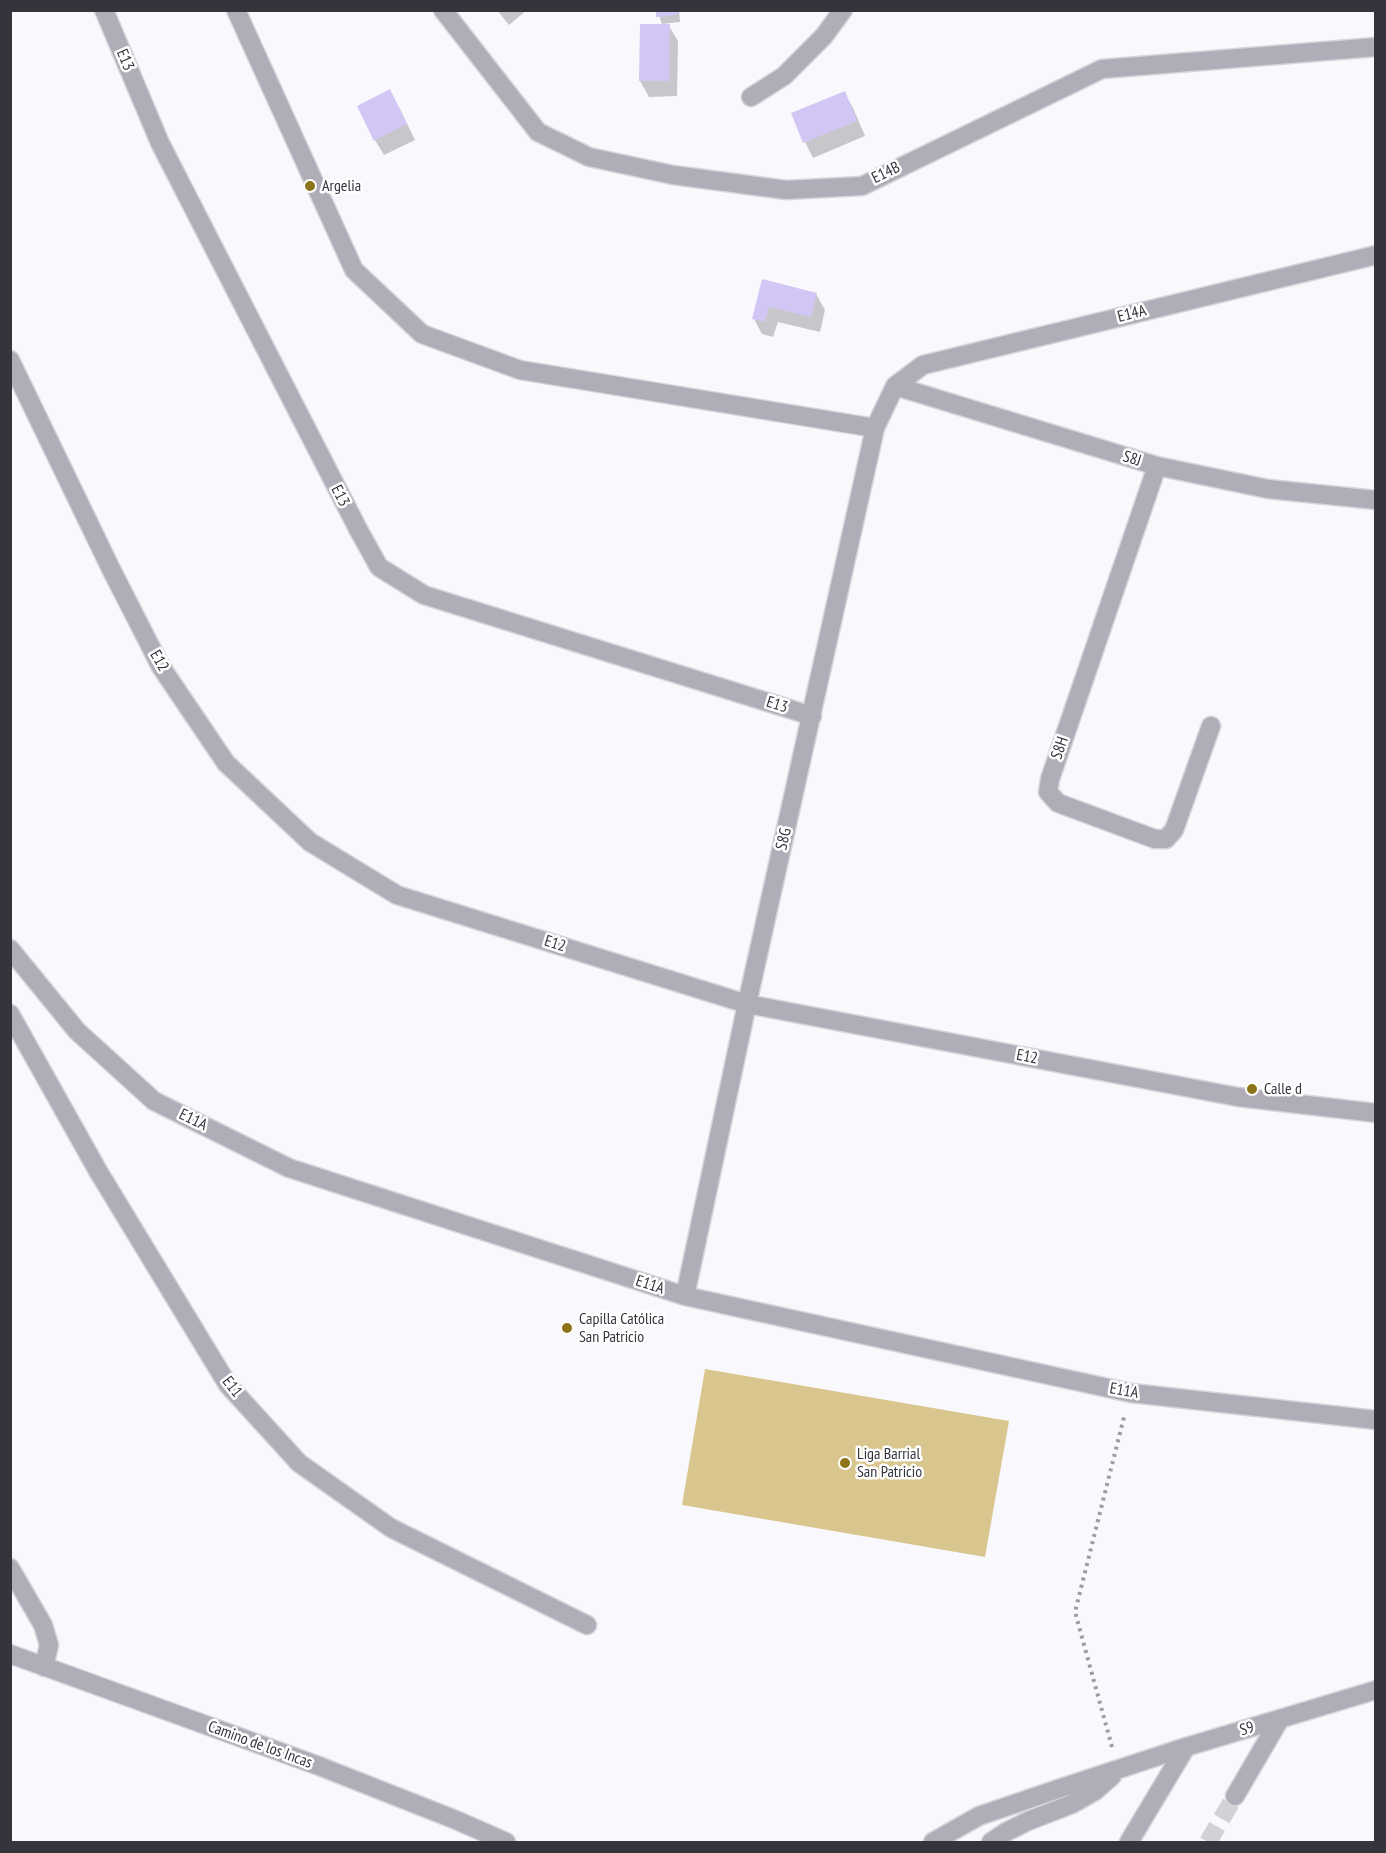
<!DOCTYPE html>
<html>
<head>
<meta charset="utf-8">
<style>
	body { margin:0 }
	#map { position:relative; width:1386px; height:1853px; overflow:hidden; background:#f9f8fd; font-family:"PT Sans Narrow",sans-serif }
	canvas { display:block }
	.frame { position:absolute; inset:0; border:12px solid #35333c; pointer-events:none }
</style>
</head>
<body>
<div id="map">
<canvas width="1386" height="1853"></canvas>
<div class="frame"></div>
</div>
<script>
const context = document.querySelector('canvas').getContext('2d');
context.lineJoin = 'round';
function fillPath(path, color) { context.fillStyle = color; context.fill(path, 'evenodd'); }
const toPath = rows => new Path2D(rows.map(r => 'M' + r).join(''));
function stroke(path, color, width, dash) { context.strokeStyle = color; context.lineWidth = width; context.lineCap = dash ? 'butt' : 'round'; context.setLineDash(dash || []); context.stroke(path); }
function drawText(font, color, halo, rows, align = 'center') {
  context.font = font + ' "PT Sans Narrow",sans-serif'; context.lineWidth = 5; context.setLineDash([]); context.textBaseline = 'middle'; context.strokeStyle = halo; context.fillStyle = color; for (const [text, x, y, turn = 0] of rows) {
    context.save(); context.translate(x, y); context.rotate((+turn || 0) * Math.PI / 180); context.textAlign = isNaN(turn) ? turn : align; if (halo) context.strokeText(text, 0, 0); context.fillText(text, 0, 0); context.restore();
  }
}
fillPath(toPath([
	[705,1369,1009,1421,985,1557,682,1505]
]), '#d9c68f');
fillPath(toPath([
	[497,10,527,10,509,25],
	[657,10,679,10,680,22,662,24],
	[641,26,669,26,678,41,677,96,649,97,640,81],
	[844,92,853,108,865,136,813,158,805,142],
	[399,107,415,140,384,155,375,140],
	[763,281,816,294,825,310,820,332,778,322,773,337,762,334,754,319]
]), '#0003');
fillPath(toPath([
	[656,10,677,10,677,15,656,17],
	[640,24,670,24,669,81,639,81],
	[390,89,407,124,374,141,357,106],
	[845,91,857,121,803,143,791,113],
	[762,279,817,293,811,317,769,307,765,322,752,319]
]), '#d2c7f4');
stroke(toPath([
	[1208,1842,1235,1796]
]), '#d2d1d6', 18, [18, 9]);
const minor = toPath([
	[104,10,160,143,358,529,379,567,424,595,812,716],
	[236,10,354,270,422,334,520,370,875,428],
	[443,10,538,132,589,157,673,175,786,190,862,186,1102,69,1376,47],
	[751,97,784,76,824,36,843,10],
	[10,360,111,569,161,667,226,763,310,842,397,895,747,1004,1238,1097,1376,1113],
	[895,386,1157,466,1268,489,1376,500],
	[1157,466,1050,779,1048,792,1058,803,1155,839,1166,839,1174,830,1211,726],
	[10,949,77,1031,154,1101,289,1168,685,1296,1131,1393,1376,1420],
	[10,1014,98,1171,228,1385,299,1463,391,1528,587,1625],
	[685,1296,747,1004,875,428,895,386,923,365,1376,255],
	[10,1568,43,1625,49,1645,44,1667],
	[10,1654,319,1766,456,1820,506,1842],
	[1235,1796,1280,1719],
	[933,1842,979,1816,1058,1789,1186,1747,1376,1690],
	[991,1842,1006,1832,1028,1821,1072,1804,1095,1791,1112,1776],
	[1129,1842,1186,1747]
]);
stroke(minor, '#d6d5da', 21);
stroke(toPath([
	[1112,1747,1075,1612,1124,1417]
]), '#9d9ca3', 4, [3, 4.5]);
stroke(minor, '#b0adb8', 18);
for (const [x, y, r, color] of [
	[310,186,6,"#8e7418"],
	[1252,1089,6,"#8e7418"],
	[567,1328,6,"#8e7418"],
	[845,1463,6,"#8e7418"]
]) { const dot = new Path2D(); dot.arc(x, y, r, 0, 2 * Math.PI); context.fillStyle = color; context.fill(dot); stroke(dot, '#fff', 2); }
drawText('16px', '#35333c', '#fff', [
	["E13",125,60,67],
	["E14B",886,173,-26],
	["E14A",1132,314,-14],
	["S8J",1132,459,17],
	["E13",340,496,63],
	["E12",159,661,60],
	["E13",777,705,17],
	["S8H",1060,748,-71],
	["S8G",784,839,-77],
	["E12",555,944,17],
	["E12",1027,1057,11],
	["E11A",193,1120,26],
	["E11A",650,1285,18],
	["E11",232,1387,52],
	["E11A",1124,1391,10],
	["S9",1247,1729,-17],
	["Camino de los Incas",260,1745,20]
]);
drawText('16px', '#35333c', '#fff', [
	["Argelia",322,186],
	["Calle d",1264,1089],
	["Capilla Católica",579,1319],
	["San Patricio",579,1337],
	["Liga Barrial",857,1454],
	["San Patricio",857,1472]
], 'left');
</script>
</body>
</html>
